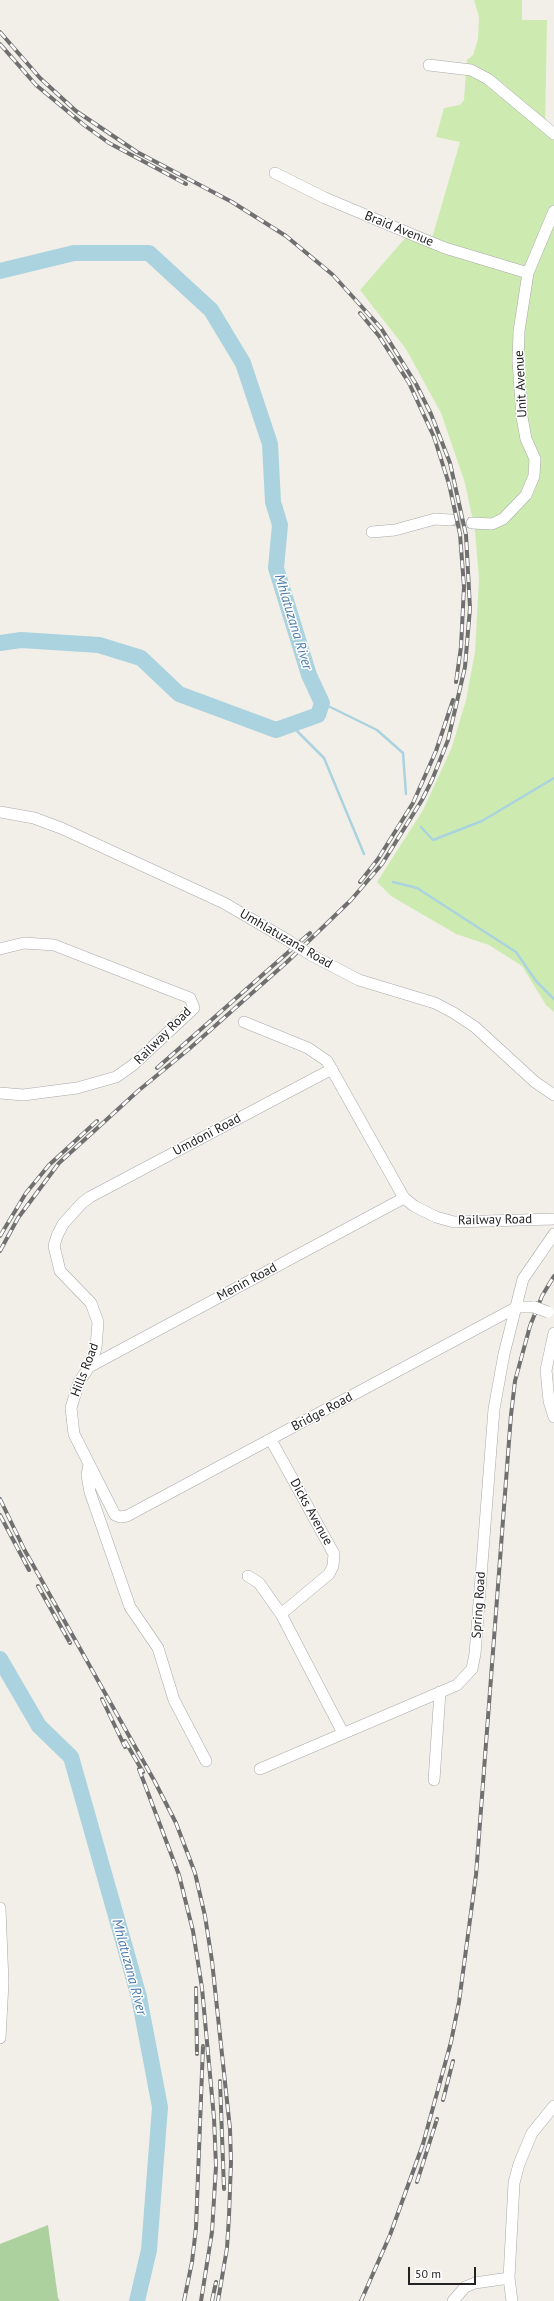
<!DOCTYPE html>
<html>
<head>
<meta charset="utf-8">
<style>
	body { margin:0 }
	#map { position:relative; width:554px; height:2301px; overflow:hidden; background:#f2efe9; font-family:"PT Sans",sans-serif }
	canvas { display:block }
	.scale { position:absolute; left:408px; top:2267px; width:68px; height:18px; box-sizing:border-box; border:2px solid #222; border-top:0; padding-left:5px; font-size:12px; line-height:14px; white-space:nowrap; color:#222; -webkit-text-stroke:3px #fff; paint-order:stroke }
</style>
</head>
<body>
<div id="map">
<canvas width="554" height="2301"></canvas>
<div class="scale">50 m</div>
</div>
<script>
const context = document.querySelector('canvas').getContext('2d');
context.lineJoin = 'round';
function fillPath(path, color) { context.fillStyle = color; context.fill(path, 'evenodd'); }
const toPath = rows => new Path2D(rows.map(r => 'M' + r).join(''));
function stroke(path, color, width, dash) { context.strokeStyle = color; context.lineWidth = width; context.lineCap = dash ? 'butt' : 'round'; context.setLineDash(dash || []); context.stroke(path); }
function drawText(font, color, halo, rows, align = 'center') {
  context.font = font + ' "PT Sans",sans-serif'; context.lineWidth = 3; context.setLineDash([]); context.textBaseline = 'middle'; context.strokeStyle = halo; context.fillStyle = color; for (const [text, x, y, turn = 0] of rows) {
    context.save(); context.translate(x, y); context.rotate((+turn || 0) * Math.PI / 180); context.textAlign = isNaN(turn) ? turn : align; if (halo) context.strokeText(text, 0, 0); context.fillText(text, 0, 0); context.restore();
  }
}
fillPath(toPath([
	[474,0,522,0,522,20,547,20,545,132,554,140,554,1012,546,1005,522,966,489,945,456,934,391,896,377,882,423,810,452,747,466,700,475,652,479,579,475,531,465,483,441,413,406,349,360,290,407,236,430,245,460,142,436,137,444,108,460,105,464,100,467,60,473,55,478,39,479,17]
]), '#cdebb0');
fillPath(toPath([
	[48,2225,58,2298,60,2301,0,2301,0,2244]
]), '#add19e');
stroke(toPath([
	[322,703,377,730,403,753,406,794],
	[291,725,324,758,364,854],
	[421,827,433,840,482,821,554,778],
	[393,882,417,888,516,952,536,981,554,999]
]), '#aad3df', 2.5);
stroke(toPath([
	[0,271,74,253,149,253,211,310,243,363,270,444,273,502,280,525,276,568,309,675,322,703,318,715,276,730,179,694,141,658,99,645,21,640,0,643],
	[0,1659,39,1726,71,1757,139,1997,160,2107,149,2250,137,2301]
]), '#aad3df', 16);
stroke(toPath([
	[451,520,472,523]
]), '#c8c6c1', 11, [11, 5.5]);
const minor = toPath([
	[429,65,471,70,488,79,554,134],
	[275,173,325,198,406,232,445,248,528,273],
	[472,523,492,524,503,519,526,495,534,476,535,459,526,439,522,417,518,360,519,331,528,273,554,211],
	[372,532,395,530,435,519,451,520],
	[0,812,34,818,61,828,224,903,284,938],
	[0,949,24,943,54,945,190,998,194,1008,133,1065,116,1077,77,1088,23,1095,0,1093],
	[311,955,359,980,435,1003,454,1013,475,1027,535,1082,554,1095],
	[244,1022,308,1048,327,1061,404,1198,414,1206,436,1217,454,1222,554,1219],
	[332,1069,90,1197,82,1203,63,1224,57,1236,54,1246,60,1271,91,1303,98,1322,96,1348,89,1367,79,1382,71,1408,74,1434,115,1515,120,1517,127,1516,517,1307,534,1307],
	[554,1333,546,1370,549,1401,554,1417],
	[89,1367,404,1198],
	[271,1440,334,1554,333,1566,329,1574,281,1614],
	[89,1465,87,1475,90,1492,130,1607,158,1648,174,1700,206,1761],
	[248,1576,259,1583,281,1614,343,1733],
	[260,1769,457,1685,472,1669,475,1654,494,1409,504,1354,523,1279,554,1234],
	[434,1780,440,1692],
	[0,1908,3,1983,0,2038],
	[453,2301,465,2287,475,2283,509,2278],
	[512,2301,509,2278,514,2183,519,2164,532,2133,554,2106]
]);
stroke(minor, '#a9a9a9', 12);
stroke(minor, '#fff', 11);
const rail = toPath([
	[0,32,40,78,76,111,137,152,232,202,286,236,333,275,381,328,416,384,431,414,450,463,466,535,470,608,465,667,448,740,432,780,422,800,382,864,351,900,287,962,189,1049,138,1091,59,1163,18,1218,0,1251],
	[0,44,36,85,84,125,109,143,186,184],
	[360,313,379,336,409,383,434,437,449,484,460,534,464,587,461,647,456,682],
	[360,882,378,859,413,803,436,751,453,700],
	[157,1068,310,933],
	[0,1236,26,1193,49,1165,97,1121],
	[0,1499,24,1549,155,1782,176,1823,195,1873,205,1916,212,1961,230,2129,231,2162,229,2216,227,2248,218,2301],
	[0,1515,29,1570],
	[38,1586,70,1643],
	[102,1699,125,1747],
	[125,1741,143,1772],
	[139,1769,179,1875,193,1931,202,1988,214,2118,216,2166,212,2232,201,2301],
	[196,1988,197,2054],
	[220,2081,224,2189],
	[443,2100,453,2061],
	[417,2182,437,2119],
	[184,2301,192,2262,196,2228,203,2046],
	[212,2301,216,2282],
	[361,2301,390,2235,423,2144,451,2042,459,2002,476,1875,511,1415,515,1381,530,1326,542,1296,554,1276]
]);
stroke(rail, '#707070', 4);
stroke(rail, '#fff', 2.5, [8]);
const minorBridge = toPath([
	[284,938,311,955],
	[534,1307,548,1312]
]);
stroke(minorBridge, '#a9a9a9', 12, []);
stroke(minorBridge, '#fff', 11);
drawText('13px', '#222', '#fff', [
	["Braid Avenue",399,229,22],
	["Unit Avenue",521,384,-93],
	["Umhlatuzana Road",286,939,30],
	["Railway Road",163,1036,-45],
	["Umdoni Road",207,1135,-28],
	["Railway Road",495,1220,-1],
	["Menin Road",247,1282,-28],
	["Hills Road",85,1370,-69],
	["Bridge Road",322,1412,-28],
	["Dicks Avenue",311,1512,61],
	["Spring Road",479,1605,-86]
]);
drawText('italic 14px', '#4a7aab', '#fff', [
	["Mhlatuzana River",293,622,73],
	["Mhlatuzana River",129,1967,75]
]);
</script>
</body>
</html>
